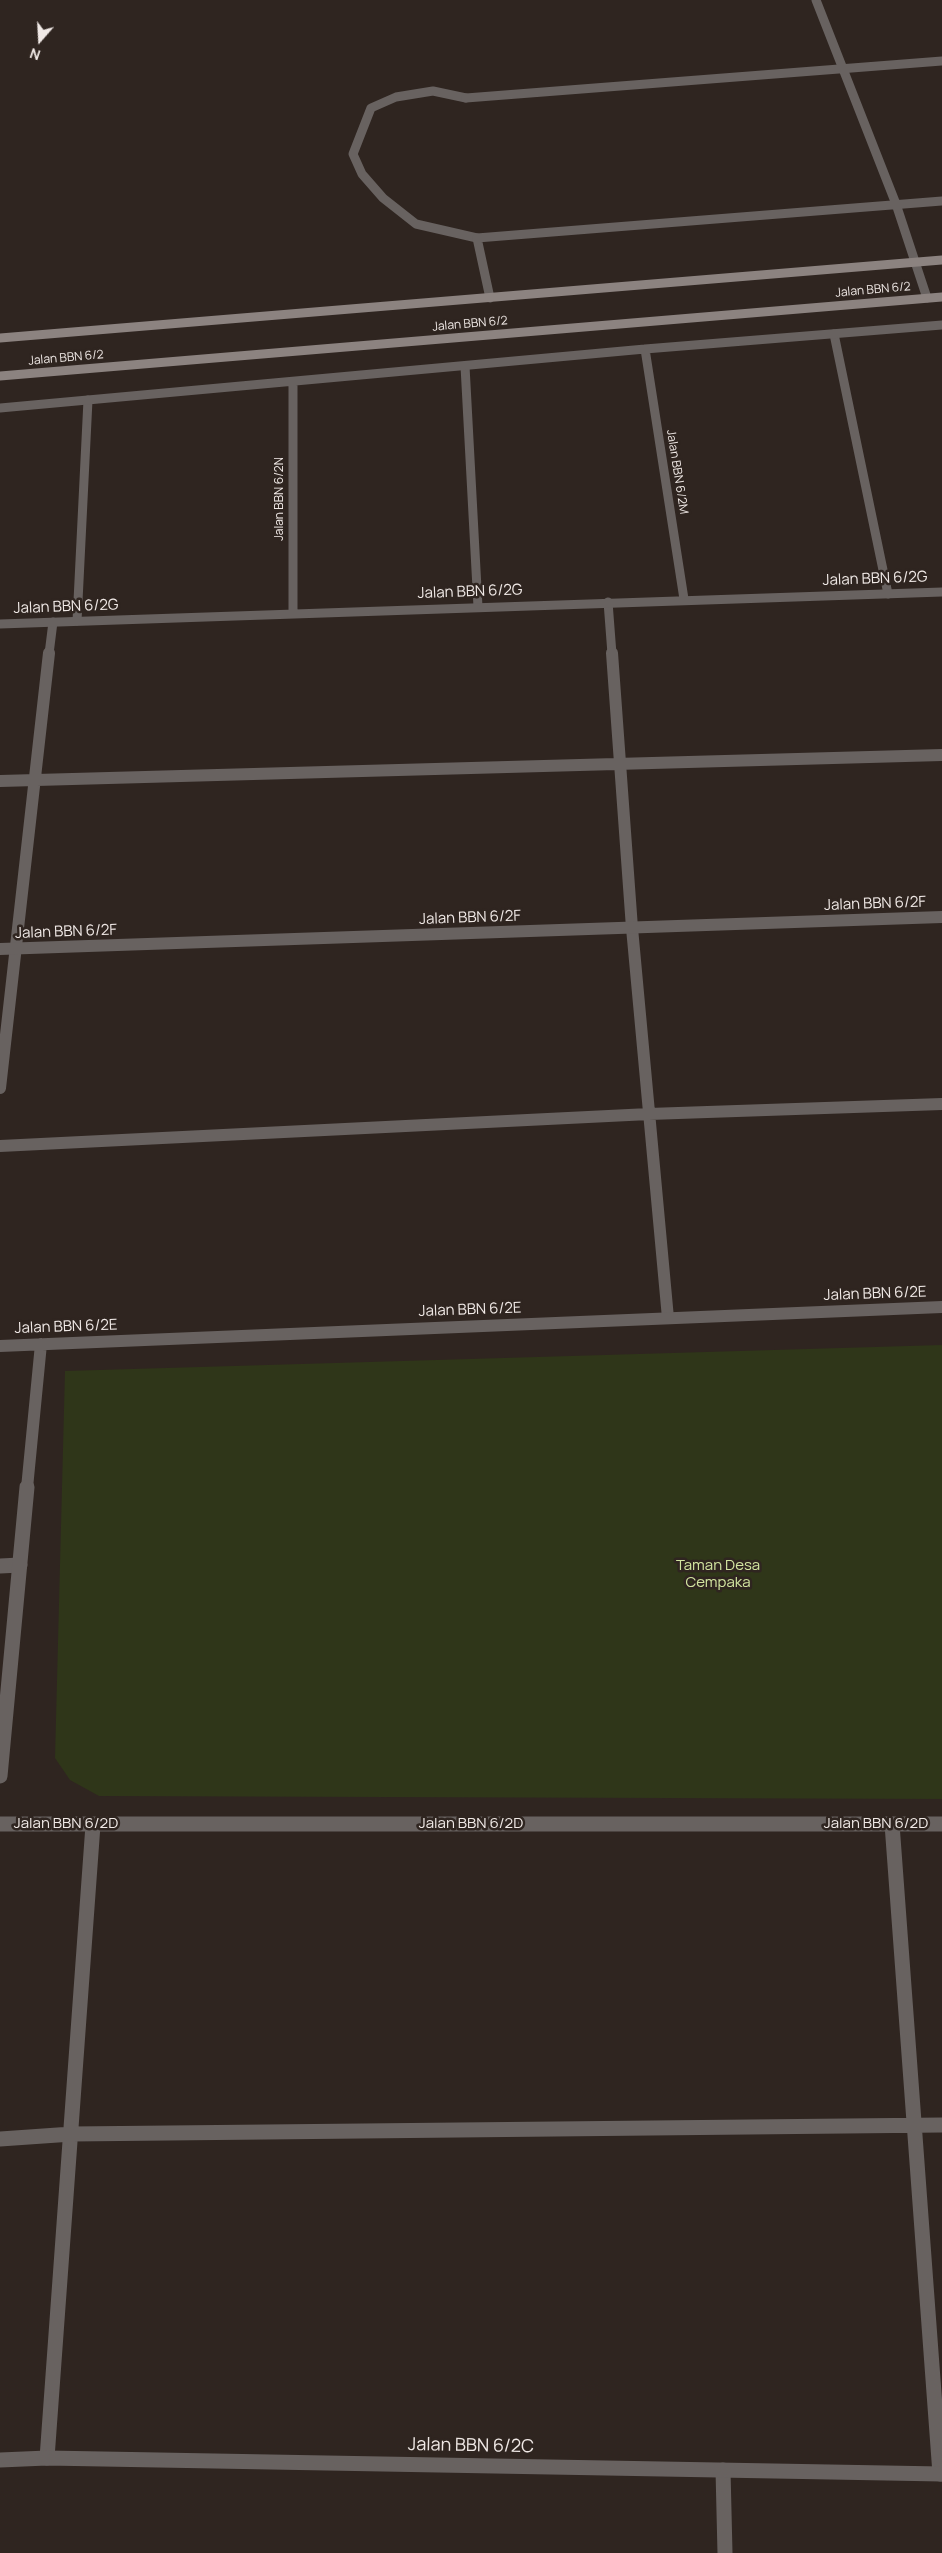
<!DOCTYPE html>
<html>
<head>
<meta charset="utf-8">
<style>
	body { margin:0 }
	#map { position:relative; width:942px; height:2553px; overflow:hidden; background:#2f2520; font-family:Manrope,sans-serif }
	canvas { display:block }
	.north { position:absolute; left:15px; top:15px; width:50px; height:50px; -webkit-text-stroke:4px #2f2520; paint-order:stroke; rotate:199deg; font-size:14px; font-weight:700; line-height:20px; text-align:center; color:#f0e9e6 }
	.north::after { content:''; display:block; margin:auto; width:18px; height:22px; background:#f0e9e6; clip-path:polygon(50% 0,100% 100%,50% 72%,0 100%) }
</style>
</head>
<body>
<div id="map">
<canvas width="942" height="2553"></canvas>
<div class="north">N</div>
</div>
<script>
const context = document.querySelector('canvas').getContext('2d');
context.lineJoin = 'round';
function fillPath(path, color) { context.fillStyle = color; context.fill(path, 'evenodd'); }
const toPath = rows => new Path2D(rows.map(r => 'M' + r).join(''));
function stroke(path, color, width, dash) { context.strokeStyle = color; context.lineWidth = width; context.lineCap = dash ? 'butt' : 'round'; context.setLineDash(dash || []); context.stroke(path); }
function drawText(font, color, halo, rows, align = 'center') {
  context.font = font + ' Manrope,sans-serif'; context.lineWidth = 5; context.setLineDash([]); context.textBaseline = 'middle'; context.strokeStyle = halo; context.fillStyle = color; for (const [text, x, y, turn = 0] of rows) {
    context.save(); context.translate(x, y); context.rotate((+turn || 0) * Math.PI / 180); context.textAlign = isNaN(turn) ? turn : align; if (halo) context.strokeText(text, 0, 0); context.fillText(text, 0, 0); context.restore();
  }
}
fillPath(toPath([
	[942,1345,942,1799,99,1796,70,1780,55,1758,65,1371]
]), '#2f3619');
stroke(toPath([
	[466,98,433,91,396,97,371,108,353,154,362,174,383,198,416,224,477,238],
	[834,334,888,594],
	[465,366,478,607],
	[608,602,612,654],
	[77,621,88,400],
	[49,654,53,622]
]), '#686260', 9);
stroke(toPath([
	[612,653,632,928,668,1318],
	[0,781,942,755],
	[0,1088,49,653],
	[0,1146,649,1114,942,1104]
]), '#686260', 12);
stroke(toPath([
	[0,1566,20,1565],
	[892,1824,940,2474],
	[0,2139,72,2134,942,2125],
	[47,2458,93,1825],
	[723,2470,725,2553]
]), '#686260', 15);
stroke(toPath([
	[816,0,896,204,927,298],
	[466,98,942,61],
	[490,298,477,238,942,201],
	[645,349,684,599],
	[293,383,293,614],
	[0,408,645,349,942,325],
	[0,624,942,592]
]), '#686260', 9);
stroke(toPath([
	[0,949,942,917],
	[0,1346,942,1307],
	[27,1488,41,1344]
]), '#686260', 12);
stroke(toPath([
	[0,1776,27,1487],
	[0,1824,942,1824],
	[0,2460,47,2458,942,2474]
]), '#686260', 15);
stroke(toPath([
	[0,338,942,260],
	[0,376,942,297]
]), '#8c8380', 9);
drawText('12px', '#f0e9e6', '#2f2520', [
	["Jalan BBN 6/2",873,290,-5],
	["Jalan BBN 6/2",470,324,-5],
	["Jalan BBN 6/2",66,358,-5],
	["Jalan BBN 6/2M",677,472,81],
	["Jalan BBN 6/2N",280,499,-90]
]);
drawText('15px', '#f0e9e6', '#2f2520', [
	["Jalan BBN 6/2G",875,579,-2],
	["Jalan BBN 6/2G",470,592,-2],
	["Jalan BBN 6/2G",66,607,-2],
	["Jalan BBN 6/2F",875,904,-2],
	["Jalan BBN 6/2F",470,918,-2],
	["Jalan BBN 6/2F",66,932,-2],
	["Jalan BBN 6/2E",875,1294,-2],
	["Jalan BBN 6/2E",470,1310,-2],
	["Jalan BBN 6/2E",66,1327,-2],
	["Jalan BBN 6/2D",66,1824],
	["Jalan BBN 6/2D",471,1824],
	["Jalan BBN 6/2D",876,1824]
]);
drawText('15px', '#d2e4a0', '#2f2520', [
	["Taman Desa",718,1566],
	["Cempaka",718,1583]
]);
drawText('18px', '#f0e9e6', '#2f2520', [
	["Jalan BBN 6/2C",471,2446,1]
]);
</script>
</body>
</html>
